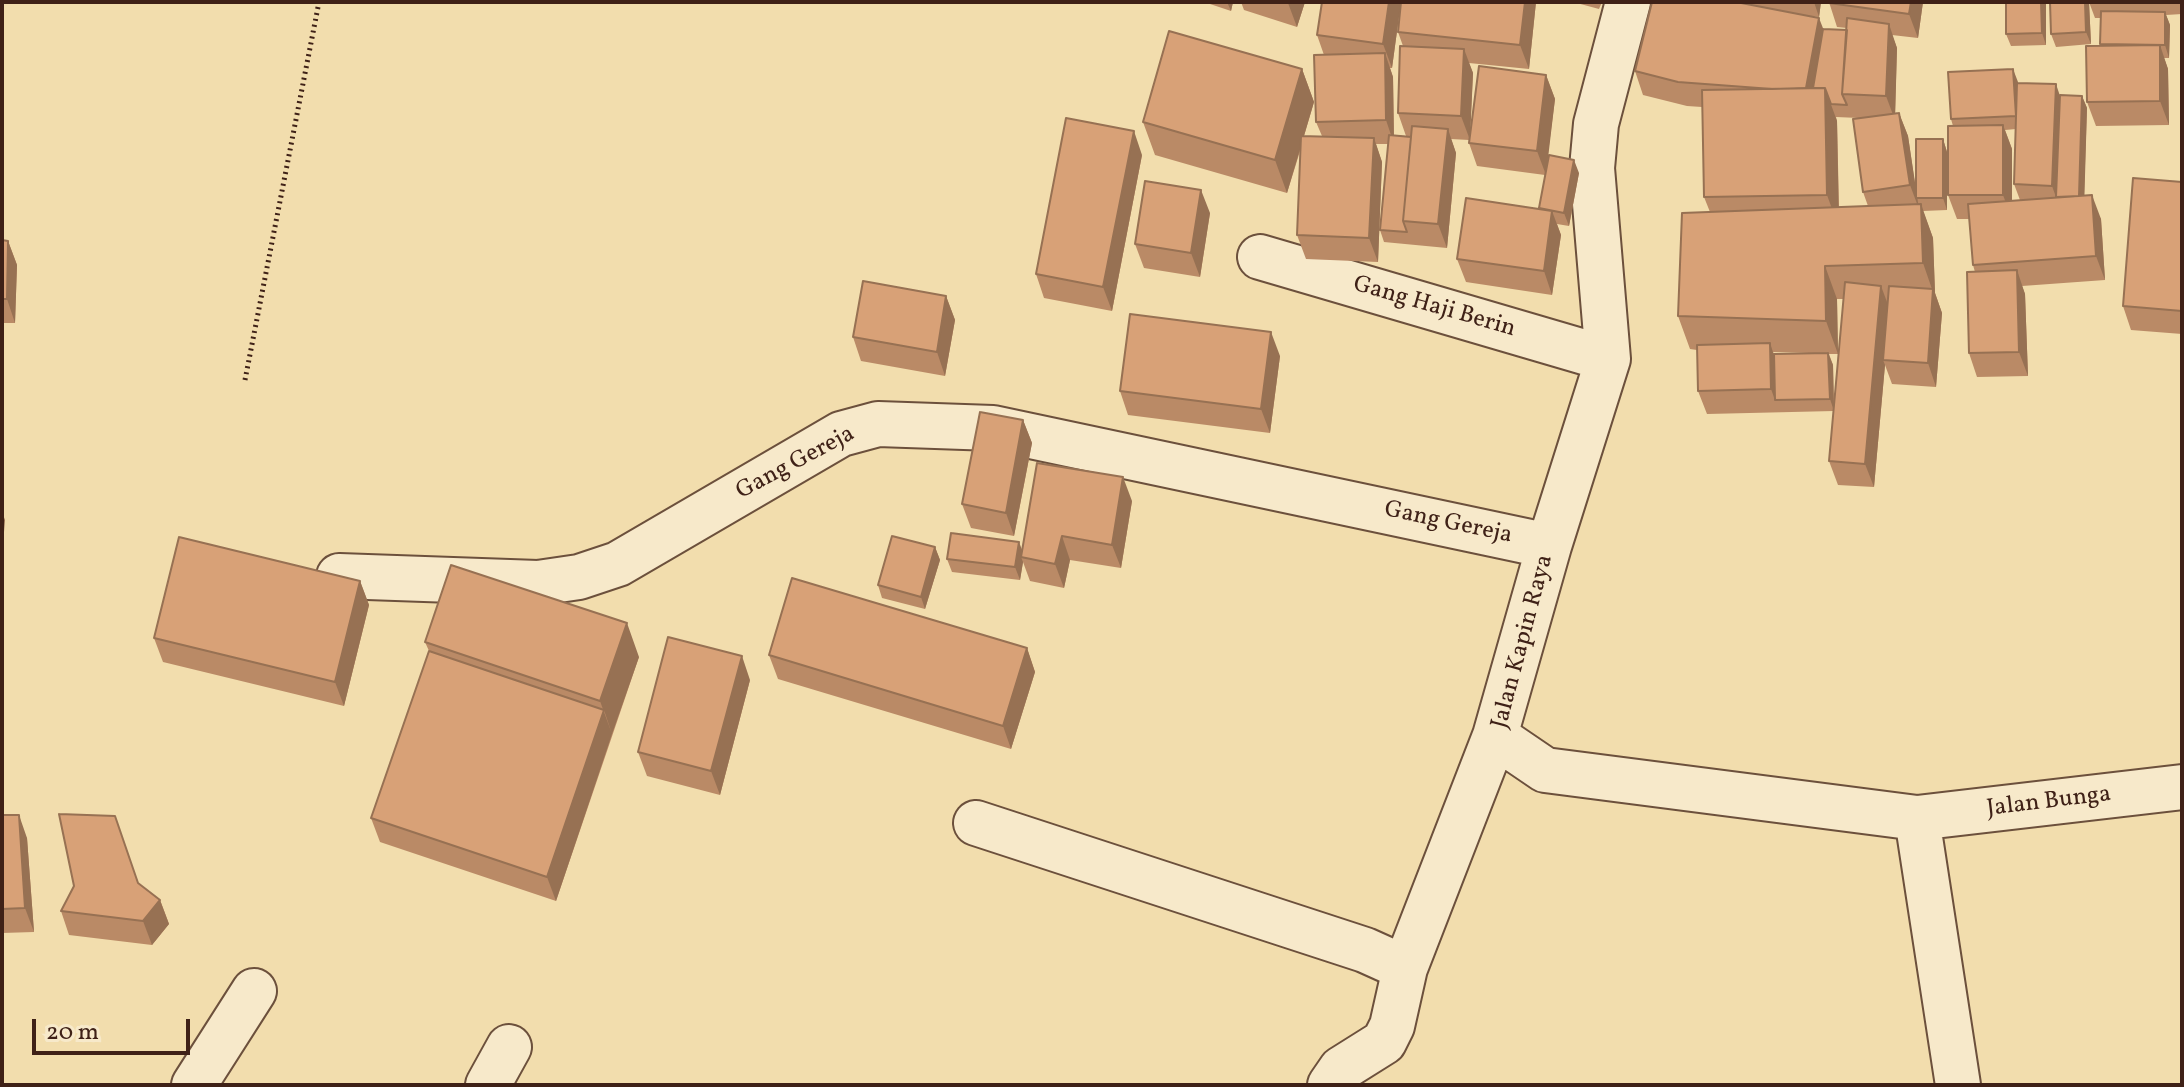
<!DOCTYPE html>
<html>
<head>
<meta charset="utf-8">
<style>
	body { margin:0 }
	#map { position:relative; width:2184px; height:1087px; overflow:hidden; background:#f2ddad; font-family:Vollkorn,serif }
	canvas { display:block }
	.frame { position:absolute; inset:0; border:4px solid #3f2117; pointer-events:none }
	.scale { position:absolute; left:32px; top:1019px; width:158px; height:36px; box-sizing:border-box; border:4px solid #3f2117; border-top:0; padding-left:10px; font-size:24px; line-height:28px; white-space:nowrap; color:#3f2117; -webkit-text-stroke:6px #f7e9ca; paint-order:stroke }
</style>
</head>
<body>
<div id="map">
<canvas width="2184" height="1087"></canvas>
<div class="frame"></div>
<div class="scale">20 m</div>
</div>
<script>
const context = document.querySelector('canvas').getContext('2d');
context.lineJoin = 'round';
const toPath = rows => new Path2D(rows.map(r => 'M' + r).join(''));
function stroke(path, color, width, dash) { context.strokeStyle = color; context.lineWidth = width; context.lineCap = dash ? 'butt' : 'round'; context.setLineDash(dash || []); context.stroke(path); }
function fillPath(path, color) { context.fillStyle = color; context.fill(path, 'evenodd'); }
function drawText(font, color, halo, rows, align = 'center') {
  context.font = font + ' Vollkorn,serif'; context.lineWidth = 6; context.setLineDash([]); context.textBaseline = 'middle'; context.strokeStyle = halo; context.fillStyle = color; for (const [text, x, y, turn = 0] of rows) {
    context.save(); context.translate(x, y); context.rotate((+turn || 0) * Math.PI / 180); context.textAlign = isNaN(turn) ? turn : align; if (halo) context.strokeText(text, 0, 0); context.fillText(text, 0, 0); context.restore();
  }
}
const minor = toPath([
	[1260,257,1608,359],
	[339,576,538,583,579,577,618,564,841,434,878,424,993,428,1549,546],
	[1495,736,1545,770,1917,818,2182,787],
	[1917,818,1958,1085],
	[976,823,1365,950,1405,968,1495,736,1549,546,1608,359,1592,168,1596,124,1628,2],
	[194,1085,254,991],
	[488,1085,509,1047],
	[1330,1085,1341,1069,1384,1042,1392,1026,1405,968]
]);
stroke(minor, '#6c503c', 48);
stroke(toPath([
	[245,380,319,2]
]), '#3f2117', 5, [2, 4]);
stroke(minor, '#f7e9ca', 44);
fillPath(toPath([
	[1204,2,1233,2,1231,11],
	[1241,2,1305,2,1297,27,1244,10],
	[1322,2,1536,2,1529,69,1469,63,1473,73,1470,132,1546,75,1555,99,1546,169,1579,173,1569,226,1557,224,1561,235,1552,295,1466,282,1457,259,1539,209,1545,175,1477,166,1469,143,1469,140,1451,139,1456,153,1447,248,1384,242,1380,230,1388,144,1376,144,1382,162,1378,262,1306,259,1297,235,1301,148,1287,193,1155,155,1143,122,1302,69,1314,102,1304,136,1322,136,1316,122,1324,55,1317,35],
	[1400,9,1398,32,1403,46,1398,113,1406,136,1394,135,1393,77,1390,68,1392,68],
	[1573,2,1602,2,1599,9],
	[1652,2,1821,2,1819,17,1808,16,1823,29,1847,30,1847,28,1837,27,1829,2,1923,2,1918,38,1892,35,1897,48,1895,113,1899,113,1908,136,1916,191,1943,139,1947,152,1947,210,1923,211,1933,238,1935,293,1942,313,1936,387,1892,384,1885,365,1874,487,1838,485,1829,461,1834,411,1707,414,1698,391,1697,350,1690,349,1678,316,1710,212,1704,197,1702,107,1687,106,1643,95,1635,71],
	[1836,117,1859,118,1863,192,1868,206,1839,207,1837,121],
	[1837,299,1844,299,1834,407,1833,365,1829,354,1838,354],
	[1773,352,1809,353,1774,354],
	[2006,2,2046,2,2046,45,2011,46,2006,34],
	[2089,2,2091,44,2056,47,2051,34],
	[2089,2,2182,2,2182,14,2166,15,2170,25,2169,58,2164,58,2168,69,2169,125,2096,126,2087,102,2101,46,2101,18,2095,18],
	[2018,82,2018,83,2060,95,2082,96,2087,108,2084,195,2101,219,2105,280,2022,286,2025,294,2028,376,1977,377,1969,353,1975,272,1973,265,1969,219,1957,219,1948,195,1953,126,1951,119],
	[2016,129,2014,184,2020,200,2012,201,2012,149,2005,130],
	[1142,155,1112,311,1044,298,1036,274],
	[2182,182,2182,334,2131,330,2123,306],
	[1210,213,1200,277,1144,268,1135,244],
	[2,240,8,241,17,265,15,323,2,323],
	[946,296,955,320,945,376,861,361,853,337],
	[1280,356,1270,433,1128,415,1120,391],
	[1023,420,1032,443,1014,536,971,528,962,504],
	[1132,501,1121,568,1070,560,1064,588,1030,581,1023,562,1020,580,952,572,947,559,1022,550],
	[935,547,940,560,925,609,882,598,878,585],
	[360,581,369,605,344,706,163,662,154,638],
	[425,642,639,657,556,901,380,842,371,818,429,651],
	[1027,648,1035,672,1011,749,778,679,769,655],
	[750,680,720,795,647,776,638,752],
	[2,815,27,838,34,932,2,933],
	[115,816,138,884,160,900,169,924,152,945,69,935,61,911]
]), '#ba8a66');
fillPath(toPath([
	[1227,2,1233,2,1231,11],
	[1289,2,1305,2,1297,27,1288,3],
	[1389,2,1401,2,1392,68,1383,44],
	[1525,2,1536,2,1529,69,1520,45],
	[1814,2,1821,2,1819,17],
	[1911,2,1923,2,1918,38,1909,14],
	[2041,2,2046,2,2046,45,2042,33],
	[2085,2,2089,2,2091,44,2086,32],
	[2165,12,2170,25,2169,58,2165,45],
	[1819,18,1828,41,1817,103,1806,91],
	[1889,24,1897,48,1895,120,1886,96],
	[2160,45,2168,69,2169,125,2160,101],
	[1464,49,1473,73,1470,140,1461,116],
	[1385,53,1393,77,1394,144,1386,120],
	[1302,69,1314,102,1287,193,1275,160],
	[2013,69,2018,82,2020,129,2016,116],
	[1546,75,1555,99,1546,175,1537,151],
	[2056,84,2064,108,2056,197,2052,186],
	[1825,88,1837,121,1839,228,1827,195],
	[2082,96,2087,108,2084,210,2079,198],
	[1899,113,1908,136,1919,209,1910,185],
	[2003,125,2012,149,2012,219,2003,195],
	[1448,129,1456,153,1447,248,1438,224],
	[1134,131,1142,155,1112,311,1103,287],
	[1374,138,1382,162,1378,262,1369,238],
	[1943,139,1947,152,1947,210,1943,198],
	[1574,160,1579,173,1569,226,1564,213],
	[1201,190,1210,213,1200,277,1191,253],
	[2092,195,2101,219,2105,280,2096,256],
	[1921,204,1933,238,1935,293,1942,313,1936,387,1928,363,1933,292,1923,263],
	[1552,211,1561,235,1552,295,1544,271],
	[8,241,17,265,15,323,7,299],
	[1825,266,1837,299,1838,354,1826,321],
	[2017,270,2025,294,2028,376,2019,352],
	[1881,286,1890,310,1883,360,1885,365,1874,487,1865,464],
	[946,296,955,320,945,376,937,352],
	[1271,332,1280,356,1270,433,1261,409],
	[1770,343,1778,367,1775,400,1771,389],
	[1828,353,1833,365,1834,411,1830,399],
	[1023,420,1032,443,1014,536,1006,513],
	[1123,477,1132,501,1121,568,1112,545],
	[2,512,5,520,2,556],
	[1062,536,1070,560,1064,588,1055,564],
	[1019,542,1024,555,1021,557,1023,562,1020,580,1015,567],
	[935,547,940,560,925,609,921,597],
	[360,581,369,605,344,706,335,682],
	[627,623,639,657,612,734,600,701],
	[1027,648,1035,672,1011,749,1003,726],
	[742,656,750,680,720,795,711,771],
	[604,710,612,734,556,901,547,877],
	[19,815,27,838,34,932,25,908],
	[160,900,169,924,152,945,143,921]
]), '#977153');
const building = toPath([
	[1322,2,1389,2,1383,44,1317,35,1322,2],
	[1401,2,1525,2,1520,45,1398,32,1401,2],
	[1652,2,1736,2,1819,18,1806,88,1772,89,1678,82,1635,71,1652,2],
	[1829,2,1911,2,1909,14,1829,3,1829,2],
	[2006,2,2041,2,2042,33,2006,34,2006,2],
	[2050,2,2085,2,2086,32,2051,34,2050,2],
	[2101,11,2165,12,2165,45,2100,44,2101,11],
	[1847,18,1889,24,1886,96,1842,94,1847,18],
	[1823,29,1847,30,1842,94,1847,105,1831,104,1825,88,1813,88,1823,29],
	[1169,31,1302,69,1275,160,1143,122,1169,31],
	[2160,45,2160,101,2087,102,2086,46,2160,45],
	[1400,46,1464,49,1461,116,1398,113,1400,46],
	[1385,53,1386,120,1316,122,1314,55,1385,53],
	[1479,66,1546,75,1537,151,1469,143,1479,66],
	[2013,69,2016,116,1951,119,1948,72,2013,69],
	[2017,83,2056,84,2052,186,2014,184,2017,83],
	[1825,88,1827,195,1704,197,1702,90,1825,88],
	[2060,95,2082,96,2079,196,2056,197,2060,95],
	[1899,113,1910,185,1863,192,1853,119,1899,113],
	[1066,118,1134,131,1103,287,1036,274,1066,118],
	[2003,125,2003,195,1948,195,1948,126,2003,125],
	[1412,126,1448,129,1438,224,1403,221,1412,126],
	[1389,135,1411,137,1403,221,1407,232,1380,230,1389,135],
	[1301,136,1374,138,1369,238,1297,235,1301,136],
	[1916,139,1943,139,1943,198,1916,198,1916,139],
	[1549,155,1574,160,1564,213,1539,208,1549,155],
	[2133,178,2182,182,2182,311,2123,306,2133,178],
	[1145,181,1201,190,1191,253,1135,244,1145,181],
	[2092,195,2096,256,1973,265,1968,204,2092,195],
	[1466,198,1552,211,1544,271,1457,259,1466,198],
	[1921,204,1923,263,1825,266,1826,321,1678,316,1682,213,1921,204],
	[2,240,8,241,7,299,2,299,2,240],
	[2017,270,2019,352,1969,353,1967,272,2017,270],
	[863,281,946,296,937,352,853,337,863,281],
	[1845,282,1881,286,1865,464,1829,461,1845,282],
	[1889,286,1933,289,1928,363,1883,360,1889,286],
	[1130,314,1271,332,1261,409,1120,391,1130,314],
	[1770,343,1771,389,1698,391,1697,345,1770,343],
	[1828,353,1830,399,1775,400,1774,354,1828,353],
	[980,412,1023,420,1006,513,962,504,980,412],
	[1037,463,1123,477,1112,545,1062,536,1055,564,1021,557,1037,463],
	[951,533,1019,542,1015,567,947,559,951,533],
	[892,536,935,547,921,597,878,585,892,536],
	[179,537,360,581,335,682,154,638,179,537],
	[451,565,627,623,600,701,425,642,451,565],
	[792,578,1027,648,1003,726,769,655,792,578],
	[668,637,742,656,711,771,638,752,668,637],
	[429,651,604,710,547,877,371,818,429,651],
	[59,814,115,816,138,883,160,900,143,921,61,911,74,886,59,814],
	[2,815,19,815,25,908,2,909,2,815]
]);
fillPath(building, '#d8a177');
stroke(building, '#977153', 2);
drawText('24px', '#3f2117', '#f7e9ca', [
	["Gang Haji Berin",1434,308,16],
	["Gang Gereja",796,464,-28],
	["Gang Gereja",1448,524,12],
	["Jalan Kapin Raya",1524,642,-75],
	["Jalan Bunga",2049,803,-7]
]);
</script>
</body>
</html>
